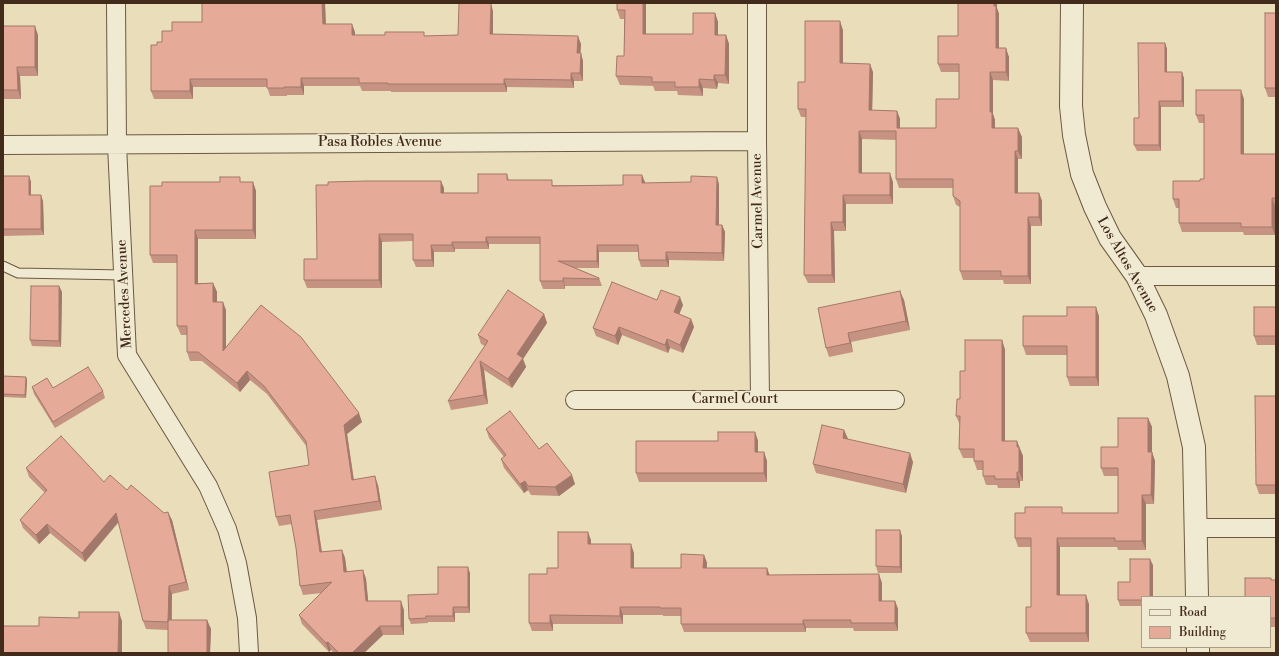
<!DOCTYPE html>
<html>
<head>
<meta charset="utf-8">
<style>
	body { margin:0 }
	#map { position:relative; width:1279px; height:656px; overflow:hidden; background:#e9deb9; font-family:"Libre Bodoni",serif }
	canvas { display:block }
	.frame { position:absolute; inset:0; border:4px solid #432b1c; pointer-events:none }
	.legend { position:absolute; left:1141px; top:596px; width:130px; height:52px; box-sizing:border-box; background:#f1ead2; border:1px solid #ab9e89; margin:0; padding:5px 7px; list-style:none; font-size:12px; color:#432b1c }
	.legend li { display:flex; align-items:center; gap:8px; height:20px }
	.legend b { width:20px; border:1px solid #ab9e89 }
</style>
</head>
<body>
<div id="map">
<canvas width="1279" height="656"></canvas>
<div class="frame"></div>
<ul class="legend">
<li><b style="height:5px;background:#f1ead2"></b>Road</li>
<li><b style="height:11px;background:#e6ab98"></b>Building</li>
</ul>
</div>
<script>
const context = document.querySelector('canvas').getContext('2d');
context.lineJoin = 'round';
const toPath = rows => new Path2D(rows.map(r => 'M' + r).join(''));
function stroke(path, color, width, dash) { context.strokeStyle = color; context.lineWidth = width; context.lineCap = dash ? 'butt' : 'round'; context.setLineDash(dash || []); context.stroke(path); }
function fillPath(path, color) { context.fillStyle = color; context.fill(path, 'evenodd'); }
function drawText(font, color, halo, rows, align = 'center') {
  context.font = font + ' "Libre Bodoni",serif'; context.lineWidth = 3; context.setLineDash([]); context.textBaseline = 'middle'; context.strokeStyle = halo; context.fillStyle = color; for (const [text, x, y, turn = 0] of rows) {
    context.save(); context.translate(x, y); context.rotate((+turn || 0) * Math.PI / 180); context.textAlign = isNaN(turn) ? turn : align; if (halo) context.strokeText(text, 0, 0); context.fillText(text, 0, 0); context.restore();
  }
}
const service = toPath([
	[3,266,18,273,123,275]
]);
const minor = toPath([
	[116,3,117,145,127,355,208,486,227,529,237,563,247,618,249,653],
	[757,3,757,141,760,399],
	[3,145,757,141],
	[1137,276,1276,276],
	[575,400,895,400],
	[1195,528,1276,528]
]);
const tertiary = toPath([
	[1072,3,1071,106,1074,135,1082,174,1095,207,1110,238,1137,276,1156,315,1178,376,1194,447,1197,597],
	[1198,647,1198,653]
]);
stroke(service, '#6c5843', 11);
stroke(minor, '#6c5843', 20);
stroke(tertiary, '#6c5843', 24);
stroke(service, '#f1ead2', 9);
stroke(minor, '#f1ead2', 18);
stroke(tertiary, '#f1ead2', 22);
fillPath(toPath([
	[202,3,325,3,326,24,355,32,355,35,425,36,458,35,493,11,493,34,581,44,580,53,583,61,583,81,574,81,574,88,507,87,507,92,391,92,391,91,362,91,360,86,304,86,304,95,287,95,287,96,270,96,267,87,193,87,193,99,154,99,151,91,157,45,162,42,172,31,202,22],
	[646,3,646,34,693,34,715,13,718,22,718,35,726,35,729,44,729,84,718,83,717,89,703,88,703,96,678,95,677,91,655,91,653,86,620,85,616,76,624,56,624,19,620,19,617,10],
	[997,8,999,14,999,48,1009,57,1009,81,993,80,993,114,995,120,995,128,1022,137,1022,159,1018,159,1018,193,1039,193,1042,201,1042,226,1031,226,1031,284,1004,284,1003,280,963,280,960,271,960,207,956,205,953,196,953,188,899,188,896,179,896,140,862,139,862,173,893,182,893,204,846,204,846,231,834,231,835,283,808,283,804,275,806,117,801,117,798,109,805,82,843,30,843,63,873,72,872,111,897,111,900,119,900,128,936,128,959,99,959,72,941,72,938,64,958,36],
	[1276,13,1276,97,1268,97,1265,88],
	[3,26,38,35,38,76,20,76,21,99,3,99],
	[1165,43,1167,49,1167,72,1184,78,1184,107,1161,107,1161,151,1137,151,1134,145,1139,118],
	[1244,99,1244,154,1276,154,1276,206,1275,206,1275,235,1244,235,1243,232,1182,232,1179,223,1179,208,1176,208,1173,199,1200,181,1204,179,1204,123,1199,123,1196,115],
	[507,174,509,180,554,185,623,185,645,182,645,183,719,184,719,225,722,225,725,232,724,261,669,260,669,267,641,267,639,260,639,252,599,252,599,268,576,268,599,278,602,286,565,286,565,289,543,289,540,281,540,244,489,244,489,249,455,249,455,252,434,252,434,267,416,267,413,260,413,241,382,242,382,288,307,288,304,280,317,259,444,188,444,193,478,193],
	[3,176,29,176,31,182,31,195,43,201,44,235,3,236],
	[242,182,253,182,256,191,256,239,198,239,198,283,213,283,217,292,217,302,226,310,226,347,362,422,347,434,354,480,378,485,382,510,317,520,322,552,342,550,345,558,347,572,363,570,366,579,368,601,404,610,404,635,383,635,364,653,334,653,331,650,329,652,302,624,299,615,322,593,303,595,300,586,296,548,292,524,279,526,276,517,309,465,307,447,267,394,250,380,240,392,202,361,190,361,187,352,187,335,181,335,177,326,177,263,153,263,150,255,162,186],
	[59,286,62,292,61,347,32,346,30,340],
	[657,300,683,305,679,314,691,319,694,327,683,353,670,348,668,353,622,335,618,345,596,336,593,328],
	[904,300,910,330,851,342,853,352,829,357,826,348,818,308],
	[1276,307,1276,345,1257,345,1254,336],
	[544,314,547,323,523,359,526,367,512,388,484,370,488,404,451,410,448,401,485,346,481,344,478,335],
	[1099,316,1099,386,1070,386,1067,377,1067,355,1026,355,1023,346],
	[1002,340,1005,350,1005,441,1019,447,1023,456,1023,481,1020,481,1020,488,998,488,997,485,986,485,983,476,983,470,977,470,974,461,974,458,963,458,959,449,960,425,956,416,965,371],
	[3,376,26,377,27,380,26,398,3,397],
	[32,387,103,391,105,398,55,428,34,394],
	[1276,396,1276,494,1259,494,1256,485],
	[1148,418,1152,427,1152,452,1155,461,1154,504,1146,504,1146,550,1118,550,1117,547,1060,547,1060,595,1089,604,1089,642,1030,642,1026,633,1031,607,1031,547,1018,547,1015,538,1064,513,1118,513,1118,476,1104,476,1101,468,1118,447],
	[486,429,539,449,575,484,559,496,531,495,528,490,524,493,504,468,501,459,504,457,489,438],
	[844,430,848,439,913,462,906,493,816,473,813,464],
	[755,432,758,441,758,452,764,452,767,461,767,482,639,482,636,473,718,441],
	[26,468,104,482,127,490,172,520,189,590,172,594,172,620,207,620,211,629,210,653,168,653,168,630,146,629,143,621,119,522,85,562,50,533,39,544,23,528,20,520,45,493,29,477],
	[902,536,902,573,878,573,876,566],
	[591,540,591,544,634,553,634,568,681,568,704,555,707,563,707,568,770,575,882,583,882,601,895,601,898,609,898,631,854,631,853,628,806,628,806,632,684,632,681,624,681,616,663,616,663,615,623,615,623,624,553,624,553,631,532,631,529,623,558,568],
	[1153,565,1153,597,1142,597,1142,606,1120,606,1118,600,1130,582],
	[470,573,470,613,455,613,455,622,428,622,428,623,411,624,409,619,438,594],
	[1271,580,1276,580,1276,627,1270,627,1270,597]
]), '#c69383');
fillPath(toPath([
	[322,3,325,3,326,32,323,24],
	[491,3,493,11,493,42,490,34],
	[643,3,646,3,646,42,643,34],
	[994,3,997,3,997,8,999,14,999,57,996,48],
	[715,13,718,22,718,43,715,35],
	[840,21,843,30,843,72,840,63],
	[352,24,355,32,355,43,352,35],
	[35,26,38,35,38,76,35,67],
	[726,35,729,44,729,84,725,75],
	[578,36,581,44,580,61,577,53],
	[1165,43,1167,49,1167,78,1165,72],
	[1006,48,1009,57,1009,81,1006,72],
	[581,53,583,61,583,81,580,73],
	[870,64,873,72,872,119,869,110],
	[17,67,20,76,21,99,18,90],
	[990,72,993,80,993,114,995,120,995,137,992,128,990,112],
	[1182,72,1184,78,1184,107,1182,101],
	[571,73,574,81,574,88,571,80],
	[714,75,718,83,717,89,714,80],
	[301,78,304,86,304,95,301,87],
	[190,79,193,87,193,99,190,91],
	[504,79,507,87,507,92,504,84],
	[699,79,703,88,703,96,699,87],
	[1241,90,1244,99,1244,163,1241,154],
	[1159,101,1161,107,1161,151,1159,145],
	[897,111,900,119,900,137,897,128],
	[1018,128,1022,137,1022,159,1018,151],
	[859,131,862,139,862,181,859,173],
	[1015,151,1018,159,1018,201,1015,193],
	[890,173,893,182,893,204,890,195],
	[642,175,645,182,645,190,642,183],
	[29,176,31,182,31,201,29,195],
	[717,177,719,184,719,232,716,225],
	[441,181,444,188,444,200,441,193],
	[253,182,256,191,256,239,253,230],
	[1039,193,1042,201,1042,226,1039,217],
	[41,195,43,201,44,235,41,229],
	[843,195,846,204,846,231,843,222],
	[1272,198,1275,206,1275,235,1272,227],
	[1028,217,1031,226,1031,284,1028,276],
	[831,222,834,231,835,283,832,275],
	[722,225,725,232,724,261,722,253],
	[195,230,198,239,198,292,195,284],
	[379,234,382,242,382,288,379,280],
	[486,237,489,244,489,249,486,242],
	[452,242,455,249,455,252,452,245],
	[431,245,434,252,434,267,432,260],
	[597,245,599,252,599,268,597,261],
	[666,252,669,260,669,267,666,260],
	[563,278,565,286,565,289,563,281],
	[213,283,217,292,217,310,213,302],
	[59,286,62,292,61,347,59,341],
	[900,291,904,300,910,330,906,321],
	[680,297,683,305,677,320,674,312],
	[223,302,226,310,226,360,223,351],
	[1096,307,1099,316,1099,386,1096,377],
	[544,314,547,323,523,359,526,367,512,388,508,379,517,354],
	[691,319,694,327,683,353,680,345],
	[619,327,622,335,618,345,615,336],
	[848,333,851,342,853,352,850,343],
	[667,339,670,348,668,353,665,345],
	[1002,340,1005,350,1005,450,1002,441],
	[480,361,484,370,488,404,484,395],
	[247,371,250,380,240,392,237,383],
	[26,377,27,380,26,398,25,395],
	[359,413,362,422,347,434,355,489,352,480,344,425],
	[1148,418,1152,427,1152,452,1155,461,1154,504,1151,495,1148,452],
	[844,430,848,439,843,438],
	[755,432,758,441,758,461,755,452],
	[1017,441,1023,456,1023,481,1019,472,1017,447],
	[764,452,767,461,767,482,764,473],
	[910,453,913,462,906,493,903,484],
	[1017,472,1020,481,1020,488,1017,479],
	[572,475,575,484,559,496,555,487],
	[375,476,378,485,382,510,379,501],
	[525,481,528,490,524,493,520,484],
	[1142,495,1146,504,1146,550,1142,541],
	[314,511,317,520,323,561,320,552],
	[168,512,172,520,189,590,186,582],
	[116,513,119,521,85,562,82,553],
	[47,524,50,533,39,544,36,535],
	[900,530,902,536,902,573,900,567],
	[588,532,591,540,591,553,588,544],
	[1057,538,1060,547,1060,604,1057,595],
	[631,544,634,553,634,576,631,568],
	[342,550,345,558,348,581,344,572],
	[704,555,707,563,706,576,703,568],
	[1150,559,1153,565,1153,597,1150,597],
	[468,567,470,573,470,613,468,607],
	[767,568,770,576,767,575],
	[363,570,366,579,369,609,366,601],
	[879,574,882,583,882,609,879,601],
	[169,586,172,594,171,630,168,622],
	[1086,595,1089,604,1089,642,1086,633],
	[401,601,404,610,404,635,401,626],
	[895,601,898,609,898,631,895,623],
	[453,607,455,613,455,622,453,616],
	[620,607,623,615,623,624,620,616],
	[119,612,122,621,122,653,118,653],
	[550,615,553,624,553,631,550,623],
	[207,620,211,629,210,653,207,653],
	[803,620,806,628,806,632,803,624],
	[380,626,383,635,364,653,352,653],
	[328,642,331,650,329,652,326,643]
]), '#a1786a');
const building = toPath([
	[202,3,322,3,323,24,352,24,352,35,385,35,385,32,424,32,424,36,458,35,459,3,491,3,490,34,578,36,577,53,581,53,580,73,571,73,571,80,504,79,504,84,388,84,388,83,359,83,359,78,301,78,301,87,284,87,284,88,267,88,267,79,190,79,190,91,151,91,151,45,157,45,157,42,162,42,162,31,172,31,172,22,202,22,202,3],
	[617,3,643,3,643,34,693,34,693,13,715,13,715,35,726,35,725,75,714,75,714,80,699,79,699,87,675,87,675,82,652,82,652,77,616,76,617,56,624,56,625,10,617,10,617,3],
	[958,3,994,3,994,6,996,6,996,48,1006,48,1006,72,990,72,990,112,992,112,992,128,1018,128,1018,151,1015,151,1015,193,1039,193,1039,217,1028,217,1028,276,1001,276,1001,271,960,271,960,201,953,196,953,179,896,179,896,131,859,131,859,173,890,173,890,195,843,195,843,222,831,222,832,275,804,275,806,109,798,109,798,82,805,82,805,21,840,21,840,63,870,64,869,110,897,111,897,128,936,128,936,99,959,99,959,64,938,64,938,36,958,36,958,3],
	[1265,13,1276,13,1276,88,1265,88,1265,13],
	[3,26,35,26,35,67,17,67,18,90,3,90,3,26],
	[1138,43,1165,43,1165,72,1182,72,1182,101,1159,101,1159,145,1134,145,1134,118,1139,118,1138,43],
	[1196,90,1241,90,1241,154,1276,154,1276,198,1272,198,1272,227,1241,227,1241,223,1179,223,1179,199,1173,199,1173,181,1200,181,1200,179,1204,179,1204,115,1196,115,1196,90],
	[478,174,507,174,507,180,552,180,552,186,623,185,623,175,642,175,642,183,691,182,691,176,717,177,716,225,722,225,722,253,666,252,666,260,639,260,638,245,597,245,597,261,558,261,599,278,599,279,563,278,563,281,540,281,540,237,486,237,486,242,452,242,452,245,431,245,432,260,413,260,413,234,379,234,379,280,304,280,304,259,317,259,316,185,328,185,328,182,366,181,441,181,441,193,478,193,478,174],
	[3,176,29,176,29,195,41,195,41,229,3,229,3,176],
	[220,177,240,177,240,182,253,182,253,230,195,230,195,284,213,283,213,302,223,302,223,351,261,305,301,337,359,413,344,425,352,480,375,476,379,501,314,511,320,552,342,550,344,572,363,570,366,601,401,601,401,626,380,626,352,653,339,653,328,642,326,643,299,615,332,582,300,586,296,548,290,515,276,517,269,472,309,465,306,441,264,386,247,371,237,383,198,352,187,352,187,326,177,326,177,255,150,255,150,186,162,186,162,182,220,182,220,177],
	[612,282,657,300,661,290,680,297,674,312,691,319,680,345,667,339,665,345,619,327,615,336,593,328,612,282],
	[31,286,59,286,59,341,30,340,31,286],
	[508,290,544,314,517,354,523,358,508,379,480,361,484,395,448,401,488,341,478,335,508,290],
	[900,291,906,321,848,333,850,343,826,348,818,308,900,291],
	[1067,307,1096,307,1096,377,1067,377,1067,346,1023,346,1023,316,1067,316,1067,307],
	[1254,307,1276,307,1276,336,1254,336,1254,307],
	[965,340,1002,340,1002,441,1017,441,1017,447,1019,447,1019,472,1017,472,1017,479,995,479,995,476,983,476,983,461,974,461,974,449,959,449,960,416,956,416,957,399,960,399,960,371,965,371,965,340],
	[88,367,103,391,53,422,32,387,47,378,53,388,88,367],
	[3,376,26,377,25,395,3,394,3,376],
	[1255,396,1276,396,1276,485,1256,485,1255,396],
	[510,411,539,449,547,443,572,475,555,487,528,486,525,481,520,484,501,459,506,455,486,429,510,411],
	[1118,418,1148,418,1148,452,1152,452,1151,495,1142,495,1142,541,1115,541,1115,538,1057,538,1057,595,1086,595,1086,633,1026,633,1026,607,1031,607,1031,538,1015,538,1015,513,1025,513,1025,507,1062,507,1062,513,1118,513,1118,468,1101,468,1101,447,1118,447,1118,418],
	[822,425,844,430,843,438,910,453,903,484,813,464,822,425],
	[718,432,755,432,755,452,764,452,764,473,636,473,636,441,718,441,718,432],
	[61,436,104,482,110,475,127,490,131,485,164,513,168,512,186,582,169,586,168,622,143,621,116,513,82,553,47,524,36,535,20,520,47,490,26,468,61,436],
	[876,530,900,530,900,567,876,566,876,530],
	[558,532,588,532,588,544,631,544,631,568,681,568,681,554,704,555,703,568,767,568,767,575,879,574,879,601,895,601,895,623,851,623,851,620,803,620,803,624,681,624,681,608,660,608,660,607,620,607,620,616,550,615,550,623,529,623,529,574,547,574,547,568,558,568,558,532],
	[1130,559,1150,559,1150,597,1142,597,1142,600,1118,600,1118,582,1130,582,1130,559],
	[438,567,468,567,468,607,453,607,453,616,426,616,426,618,409,619,408,595,438,594,438,567],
	[1245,578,1271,578,1271,580,1276,580,1276,618,1270,618,1270,597,1245,597,1245,578],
	[79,612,119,612,118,653,3,653,3,626,39,626,39,617,79,618,79,612],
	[168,620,207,620,207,653,168,653,168,620]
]);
fillPath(building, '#e6ab98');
stroke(building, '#a1786a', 1);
drawText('14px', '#432b1c', '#f1ead2', [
	["Pasa Robles Avenue",380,143],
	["Carmel Avenue",758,201,-91],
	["Los Altos Avenue",1127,265,60],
	["Mercedes Avenue",125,294,-93],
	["Carmel Court",735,400]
]);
</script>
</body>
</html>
